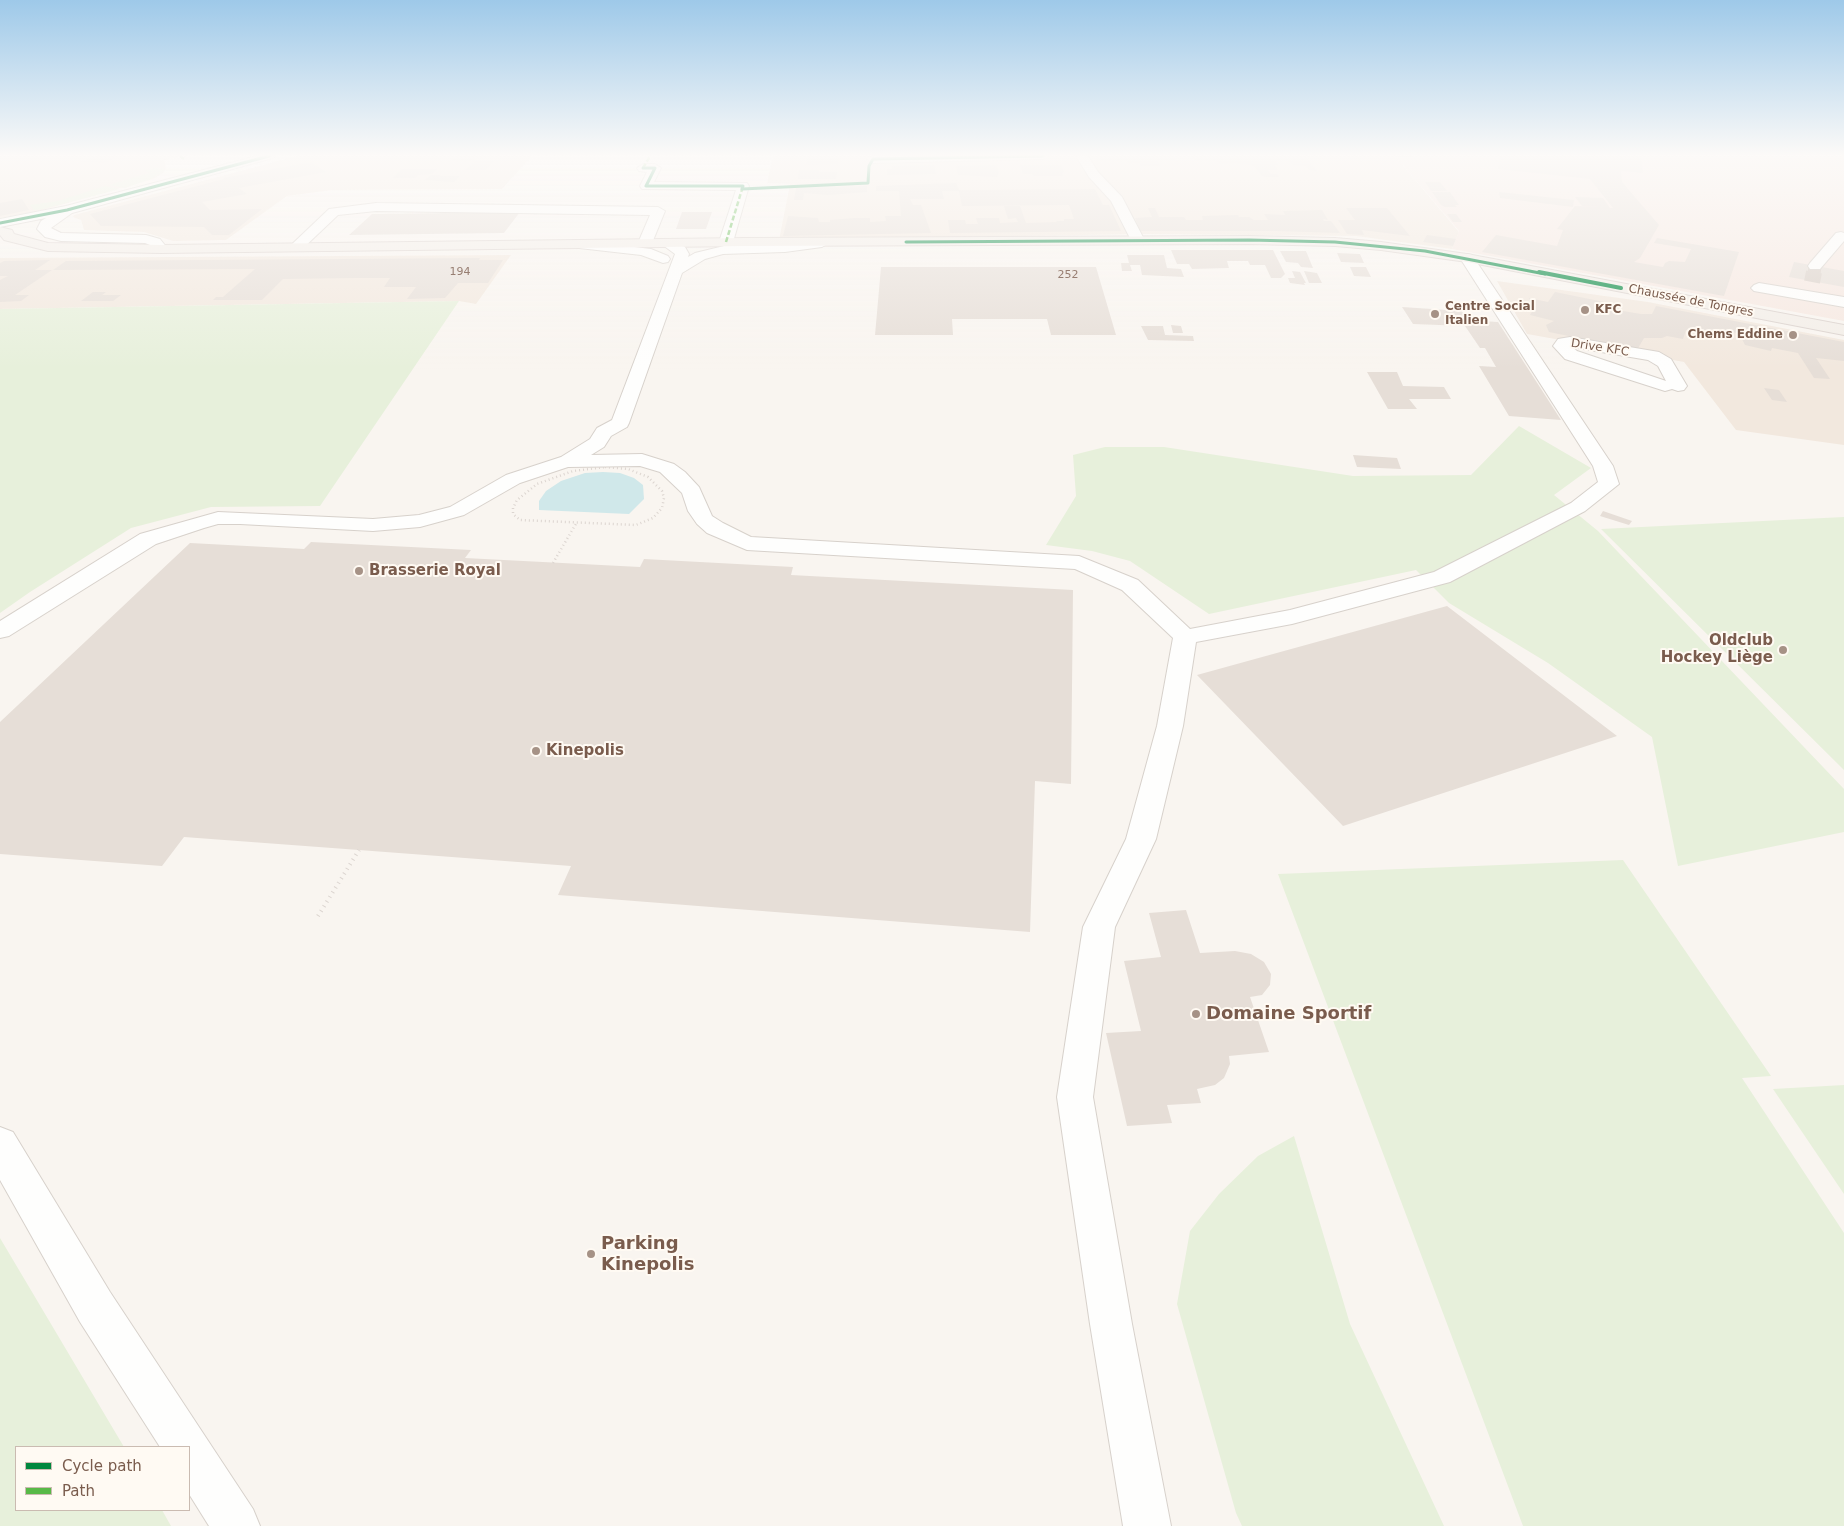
<!DOCTYPE html>
<html>
<head>
<meta charset="utf-8">
<style>
	body { margin:0 }
	#map { position:relative; width:1844px; height:1526px; overflow:hidden; background:#f9f5f0; font-family:"DejaVu Sans",sans-serif }
	canvas { display:block }
	.legend { position:absolute; left:15px; top:1446px; width:175px; height:65px; box-sizing:border-box; background:#fffaf3; border:1px solid #cabbb1; margin:0; padding:6px 9px; list-style:none; font-size:15px; color:#7a5c4d }
	.legend li { display:flex; align-items:center; gap:10px; height:25px }
	.legend b { width:25px; border:1px solid #cabbb1 }
</style>
</head>
<body>
<div id="map">
<canvas width="1844" height="1526"></canvas>
<ul class="legend">
<li><b style="height:6px;background:#00873e"></b>Cycle path</li>
<li><b style="height:6px;background:#58b947"></b>Path</li>
</ul>
</div>
<script>
const context = document.querySelector('canvas').getContext('2d');
context.lineJoin = 'round';
function fillPath(path, color) { context.fillStyle = color; context.fill(path, 'evenodd'); }
const toPath = rows => new Path2D(rows.map(r => 'M' + r).join(''));
function stroke(path, color, width, dash) { context.strokeStyle = color; context.lineWidth = width; context.lineCap = dash ? 'butt' : 'round'; context.setLineDash(dash || []); context.stroke(path); }
function drawText(font, color, halo, rows, align = 'center') {
  context.font = font + ' "DejaVu Sans",sans-serif'; context.lineWidth = 4; context.setLineDash([]); context.textBaseline = 'middle'; context.strokeStyle = halo; context.fillStyle = color; for (const [text, x, y, turn = 0] of rows) {
    context.save(); context.translate(x, y); context.rotate((+turn || 0) * Math.PI / 180); context.textAlign = isNaN(turn) ? turn : align; if (halo) context.strokeText(text, 0, 0); context.fillText(text, 0, 0); context.restore();
  }
}
fillPath(toPath([
	[0,156,187,156,164,160,166,169,162,174,153,179,43,210,0,218],
	[297,156,532,156,502,189,332,190,287,196,226,240,173,241,144,232,84,230,81,220,73,217,74,215],
	[773,156,1413,156,1396,157,1459,232,1452,249,1356,236,1145,234,779,240,790,184,767,183],
	[511,255,476,304,459,301,0,309,0,258],
	[1497,281,1648,302,1844,340,1844,445,1736,430,1684,362,1527,334]
]), '#f2e8de');
fillPath(toPath([
	[1413,156,1844,156,1844,321,1452,249,1459,231,1396,157]
]), '#f6e8e1');
fillPath(toPath([
	[155,168,163,169,164,171,149,180,125,188,109,185,149,173,145,170],
	[105,186,120,189,43,209,34,210,30,205,58,201],
	[459,301,320,506,211,507,131,528,30,592,0,613,0,309],
	[1519,426,1591,468,1554,495,1598,531,1844,789,1844,832,1678,866,1652,737,1548,663,1449,603,1416,570,1209,614,1130,561,1092,551,1046,545,1076,496,1073,455,1105,447,1164,447,1353,476,1471,475],
	[1844,517,1844,770,1601,529],
	[1623,860,1771,1076,1742,1078,1844,1233,1844,1526,1523,1526,1278,874],
	[1844,1085,1844,1194,1773,1089],
	[1294,1136,1350,1324,1444,1526,1242,1526,1236,1513,1177,1304,1190,1231,1219,1194,1258,1156],
	[0,1238,124,1447,16,1447,16,1510,162,1510,171,1526,0,1526]
]), '#e7f0db');
fillPath(toPath([
	[603,472,620,473,634,478,643,485,644,499,629,514,539,510,539,501,546,491,561,481,585,473]
]), '#d0e8ea');
fillPath(toPath([
	[96,156,120,156,104,163,81,162],
	[458,156,490,156,487,159,476,159,474,161,449,161],
	[808,156,832,156,832,159,839,159,838,164,806,165],
	[1094,156,1172,156,1175,160,1157,161,1161,166,1141,166,1139,163,1128,163,1127,161,1097,161],
	[1192,156,1229,156,1231,159,1235,159,1233,156,1305,156,1317,171,1309,170,1306,166,1293,165,1289,160,1275,160,1278,165,1275,165,1278,170,1268,170,1271,174,1277,174,1279,177,1266,177,1262,176,1255,167,1251,165,1238,164,1237,163,1220,164,1218,161,1195,161],
	[1501,156,1641,156,1643,173,1621,171,1622,182,1659,225,1640,258,1634,262,1663,267,1665,263,1669,261,1685,262,1691,249,1654,243,1657,238,1739,252,1724,296,1482,252,1496,235,1557,246,1563,230,1557,229,1575,206,1601,207,1582,206,1575,197,1603,198,1610,208,1613,208,1590,179,1498,169],
	[475,161,494,161,486,170,465,170],
	[311,162,326,172,239,188,247,194,202,202,210,210,262,209,229,235,212,235,204,227,101,226,90,214,224,179,223,178],
	[934,165,936,174,887,175,887,169,892,169,892,166],
	[996,165,999,172,997,177,958,175,956,166],
	[1020,165,1061,165,1064,172,1062,174,1063,176,1034,176,1032,174,1023,174],
	[402,169,437,169,432,174,418,175,415,178,393,178],
	[799,170,819,170,819,172,837,172,836,179,798,179],
	[431,175,441,175,440,176,460,176,454,182,425,180],
	[1425,182,1440,182,1447,191,1431,191],
	[956,183,959,190,1095,189,1103,205,1109,205,1121,231,950,233,948,220,965,220,966,224,978,224,976,218,999,218,1000,223,1018,222,1016,218,1008,219,1004,206,1020,206,1026,223,1057,222,1056,221,1064,221,1064,219,1074,219,1069,205,962,206,959,191,942,191,944,199,910,199,913,205,921,205,931,233,783,236,788,216,818,218,819,222,830,222,830,220,854,218,870,218,870,222,886,221,885,216,901,216,899,191,876,191,876,186],
	[867,186,867,192,828,195,804,193,803,200,794,200,796,188],
	[1432,192,1450,192,1459,205,1455,205,1457,207,1445,207,1441,205],
	[1499,192,1574,200,1573,207,1500,198],
	[22,199,29,210,0,216,0,203],
	[1148,208,1155,208,1159,217,1184,217,1186,220,1203,220,1202,216,1238,215,1239,217,1249,217,1254,220,1268,220,1264,214,1285,215,1283,211,1322,210,1328,220,1323,219,1324,221,1331,221,1340,233,1276,231,1140,231,1135,218,1152,217],
	[1346,208,1387,208,1410,236,1362,230,1364,235,1347,234,1338,220,1355,220],
	[520,212,504,233,349,235,372,214],
	[682,212,712,212,706,229,676,229],
	[1447,214,1456,214,1462,222,1453,222],
	[1427,235,1456,239,1453,246,1423,242],
	[1171,250,1273,250,1285,274,1281,278,1271,278,1265,265,1250,265,1248,261,1227,261,1229,268,1192,269,1189,264,1177,264],
	[1280,251,1306,251,1313,268,1301,267,1298,263,1286,262],
	[1337,253,1360,254,1364,263,1341,262],
	[1127,255,1164,255,1167,268,1181,269,1184,277,1142,275,1140,265,1130,265,1132,271,1122,271,1121,263,1129,263],
	[480,258,479,260,503,260,488,283,458,283,445,298,407,299,416,287,384,287,390,278,356,278,283,279,262,300,213,300,216,297,223,297,255,269,53,270,66,261],
	[50,260,35,270,52,270,15,295,29,295,21,301,0,302,0,280,8,276,0,276,0,263,4,261],
	[1794,262,1844,271,1844,287,1789,277],
	[881,267,1096,267,1116,335,1051,335,1047,319,952,319,953,335,875,335],
	[1350,267,1366,267,1371,277,1354,276],
	[1292,271,1300,272,1306,283,1304,283,1305,285,1290,283,1288,278,1295,278],
	[1304,271,1317,273,1322,283,1309,283],
	[93,292,106,292,102,295,121,295,113,301,81,301],
	[1555,292,1619,305,1617,310,1641,314,1652,314,1656,306,1844,342,1844,361,1816,358,1830,379,1814,378,1798,353,1772,348,1771,351,1745,345,1742,339,1744,334,1731,332,1731,336,1686,330,1683,339,1667,336,1662,338,1644,338,1637,350,1549,332,1546,325,1554,321,1530,315,1534,308,1529,298,1548,302],
	[1402,307,1462,311,1467,320,1498,322,1561,420,1509,416,1479,366,1496,367,1485,348,1480,348,1465,326,1413,324],
	[1171,325,1181,326,1183,333,1173,333],
	[1141,326,1163,326,1165,335,1193,336,1194,341,1148,340],
	[1367,372,1397,372,1403,386,1444,387,1451,399,1409,399,1417,409,1388,409],
	[1764,388,1779,390,1787,402,1772,400],
	[1353,455,1397,458,1401,469,1357,467],
	[1603,511,1632,521,1629,525,1600,516],
	[311,542,471,550,465,558,640,567,644,559,793,567,791,575,1073,590,1071,784,1035,781,1030,932,558,895,571,866,359,850,184,837,162,866,0,854,0,722,190,543,304,549],
	[1447,606,1617,736,1343,826,1197,675],
	[1186,910,1200,953,1235,951,1251,954,1264,962,1271,974,1270,985,1262,995,1250,997,1269,1052,1229,1056,1230,1064,1224,1078,1215,1085,1197,1089,1201,1103,1167,1105,1172,1123,1127,1126,1106,1033,1141,1031,1124,961,1161,957,1149,913]
]), '#e6ded7');
stroke(toPath([
	[1814,274,1815,266]
]), '#d9cfc7', 13, [13, 6]);
stroke(toPath([
	[1812,282,1814,272]
]), '#d9cfc7', 16, [16, 8]);
const minor = toPath([
	[257,156,275,156,273,158,72,213,51,228,61,233,146,235,160,239,168,249,166,252,156,252,150,245,145,243,61,241,45,237,37,229,41,221,46,218,0,227,0,219,66,206,257,156],
	[872,156,1049,156,1043,159,873,163,867,159,872,156],
	[1076,156,1088,156,1098,172,1122,197,1145,241,1143,244,1133,244,1111,201,1089,177,1076,156],
	[643,164,655,164,661,168,654,182,747,183,749,186,733,242,728,246,785,244,822,239,829,243,822,247,785,252,723,254,705,259,682,273,629,423,627,427,611,436,604,447,591,455,642,454,674,464,685,472,699,487,712,516,723,523,751,537,1079,556,1138,580,1190,629,1290,610,1434,572,1571,503,1598,482,1593,466,1460,258,1462,255,1467,254,1472,255,1474,258,1613,466,1619,484,1585,511,1450,582,1292,624,1196,642,1183,726,1156,839,1115,927,1093,1097,1132,1324,1171,1526,1123,1526,1090,1324,1057,1097,1083,927,1126,839,1157,726,1173,638,1122,590,1075,569,747,550,707,533,697,524,688,511,682,493,660,472,640,466,568,467,520,483,464,515,420,527,373,531,240,524,218,524,204,528,156,544,9,636,0,638,0,621,140,534,218,512,373,519,419,515,450,507,506,475,561,457,590,439,597,428,612,420,675,254,660,243,667,239,672,240,685,247,689,254,688,257,695,253,724,246,719,242,736,190,642,189,640,186,647,172,639,171,637,168,643,164],
	[376,203,658,207,665,211,652,243,645,247,638,243,650,215,376,211,338,215,300,251,290,251,288,248,329,209,376,203],
	[1841,232,1844,233,1844,241,1820,269,1810,269,1808,266,1810,263,1836,233,1841,232],
	[584,241,651,249,668,256,670,259,668,262,663,263,641,255,579,248,577,245,584,241],
	[1759,283,1844,297,1844,307,1754,291,1751,288,1754,285,1759,283],
	[1570,337,1659,352,1671,359,1687,386,1684,390,1678,391,1672,389,1665,391,1565,359,1553,346,1558,339,1570,337],
	[1572,347,1648,360,1658,366,1666,381,1577,351,1572,347],
	[0,1127,13,1132,110,1292,253,1509,260,1526,209,1526,189,1494,189,1447,160,1447,80,1322,0,1180,0,1127]
]);
const major = toPath([
	[0,227,12,230,14,234,48,243,161,245,745,238,1249,236,1335,238,1381,242,1467,254,1844,325,1844,335,1467,262,1381,250,1335,246,1249,244,745,246,161,253,48,251,4,240,0,235,0,227]
]);
stroke(minor, '#d7d1cb', 2);
stroke(major, '#dad1cc', 2);
stroke(toPath([
	[605,467,628,469,648,477,662,491,664,498,662,508,653,518,636,525,520,520,513,514,513,508,517,500,537,484,573,471,605,467],
	[553,563,577,522]
]), '#dcd5d0', 2.5, [1, 3]);
stroke(toPath([
	[318,916,359,850]
]), '#dcd5d0', 4, [1, 4.5]);
fillPath(minor, '#fefefd');
fillPath(major, '#f3eee8');
stroke(toPath([
	[180,156,184,159],
	[643,168,650,156],
	[726,242,743,186]
]), '#58b947', 2.5, [5, 2.5]);
stroke(toPath([
	[643,168,655,168,646,186,743,186,742,189,868,183,869,166,873,159,1043,156],
	[0,223,67,210,269,156],
	[906,242,1249,240,1335,242,1425,251,1545,274]
]), '#00873e', 3);
stroke(toPath([
	[1539,272,1621,288]
]), '#00873e', 4);
const sky = context.createLinearGradient(0, 0, 0, 369);
sky.addColorStop(0, '#9ec9e9');
sky.addColorStop(0.42, '#fcfaf8');
sky.addColorStop(1, '#fcfaf800');
context.fillStyle = sky;
context.fillRect(0, 0, 1844, 369);
for (const [x, y, r, color] of [
	[1585,310,5,"#a69286"],
	[1435,314,5,"#a69286"],
	[1793,335,5,"#a69286"],
	[359,571,5,"#a69286"],
	[1783,650,5,"#a69286"],
	[536,751,5,"#a69286"],
	[1196,1014,5,"#a69286"],
	[591,1254,5,"#a69286"]
]) { const dot = new Path2D(); dot.arc(x, y, r, 0, 2 * Math.PI); context.fillStyle = color; context.fill(dot); stroke(dot, '#fffaf3', 2); }
drawText('11px', '#977e72', null, [
	["194",460,272],
	["252",1068,275]
]);
drawText('12px', '#7a5c4d', '#fffaf3', [
	["Chaussée de Tongres",1691,301,11],
	["Drive KFC",1600,348,9]
]);
drawText('bold 12px', '#7a5c4d', '#fffaf3', [
	["Centre Social",1445,307],
	["Italien",1445,321],
	["KFC",1595,310],
	["Chems Eddine",1783,335,"right"]
], 'left');
drawText('bold 15px', '#7a5c4d', '#fffaf3', [
	["Brasserie Royal",369,571],
	["Oldclub",1773,641,"right"],
	["Hockey Liège",1773,658,"right"],
	["Kinepolis",546,751]
], 'left');
drawText('bold 18px', '#7a5c4d', '#fffaf3', [
	["Domaine Sportif",1206,1014],
	["Parking",601,1244],
	["Kinepolis",601,1265]
], 'left');
</script>
</body>
</html>
